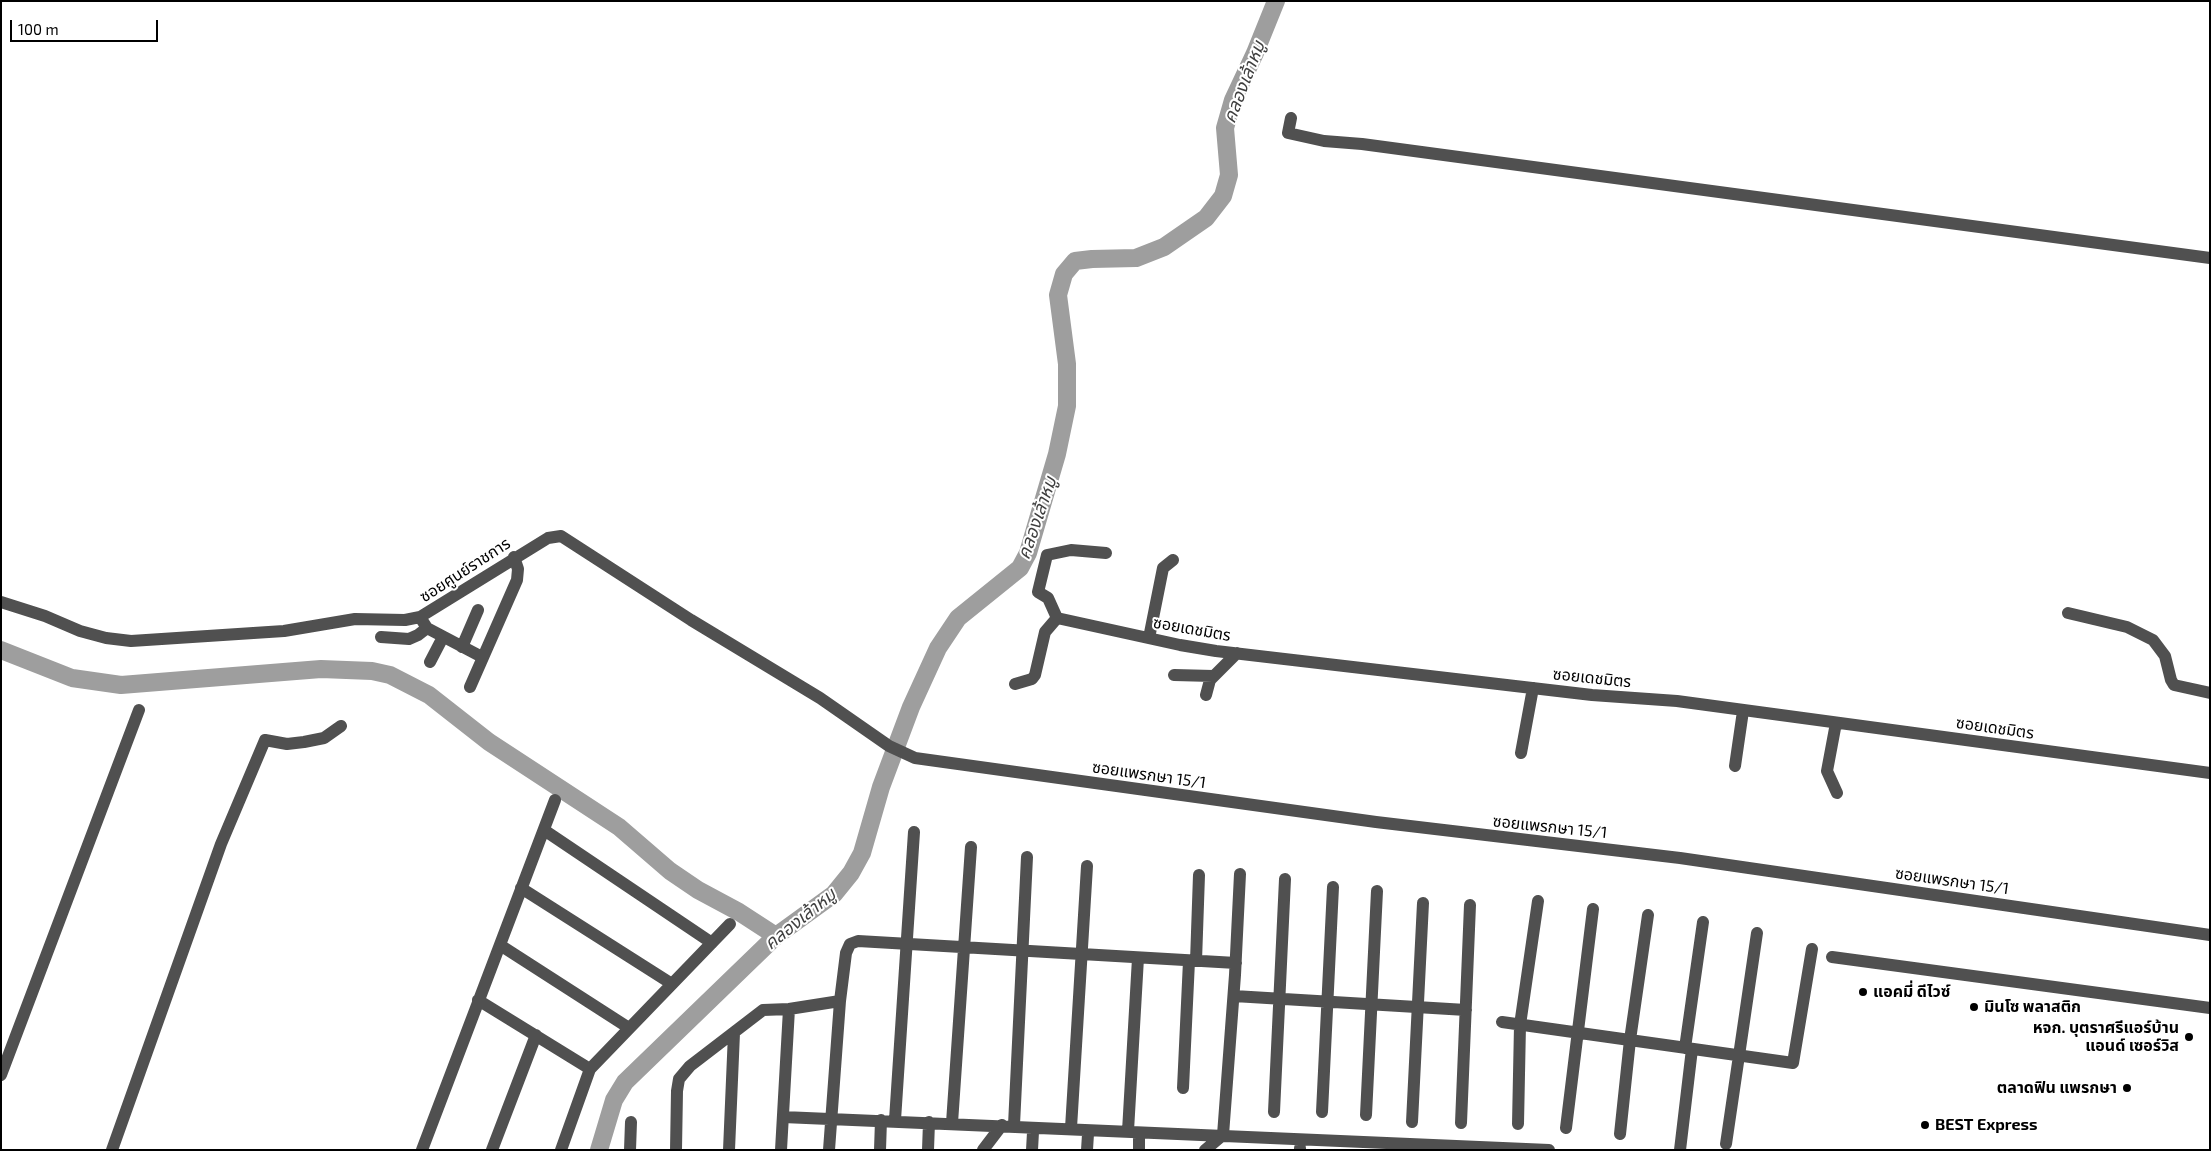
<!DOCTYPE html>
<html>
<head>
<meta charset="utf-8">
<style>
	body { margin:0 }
	#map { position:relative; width:2211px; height:1151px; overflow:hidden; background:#fff; font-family:"Exo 2",sans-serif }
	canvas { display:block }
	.frame { position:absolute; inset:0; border:2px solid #000; pointer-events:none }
	.scale { position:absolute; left:10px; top:20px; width:148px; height:22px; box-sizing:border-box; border:2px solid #000; border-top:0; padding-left:6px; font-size:15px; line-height:18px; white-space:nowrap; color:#000; -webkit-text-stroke:4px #fff; paint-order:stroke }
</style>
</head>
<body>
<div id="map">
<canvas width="2211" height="1151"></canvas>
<div class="frame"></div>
<div class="scale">100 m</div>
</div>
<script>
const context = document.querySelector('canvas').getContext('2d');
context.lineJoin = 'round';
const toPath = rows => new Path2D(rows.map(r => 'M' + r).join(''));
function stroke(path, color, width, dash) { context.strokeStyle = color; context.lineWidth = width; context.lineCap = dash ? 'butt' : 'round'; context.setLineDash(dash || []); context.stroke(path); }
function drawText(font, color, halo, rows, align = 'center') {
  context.font = font + ' "Exo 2","Noto Sans Thai",sans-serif'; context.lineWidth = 4; context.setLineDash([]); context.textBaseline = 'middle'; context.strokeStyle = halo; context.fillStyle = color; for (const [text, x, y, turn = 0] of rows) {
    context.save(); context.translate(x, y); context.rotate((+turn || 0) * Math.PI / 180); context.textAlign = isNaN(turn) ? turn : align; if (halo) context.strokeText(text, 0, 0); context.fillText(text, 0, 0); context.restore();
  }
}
stroke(toPath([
	[1,650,72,678,121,685,321,669,372,671,390,675,429,695,489,742,619,827,670,871,698,890,739,912,776,936],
	[599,1150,614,1100,625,1082,776,936,834,894,851,873,862,853,881,787,911,707,938,648,958,618,1020,568,1028,553,1057,454,1067,406,1067,364,1058,295,1064,274,1075,261,1092,259,1136,258,1164,247,1206,218,1223,196,1229,175,1225,128,1233,100,1255,53,1276,1]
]), '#9e9e9e', 18);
stroke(toPath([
	[1291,118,1288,133,1324,141,1362,144,2210,258],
	[1,602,45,616,80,631,106,638,131,641,284,631,355,619,405,620,420,617,548,538,561,536,691,620,820,698,889,746,915,758,1376,822,1680,858,2210,935],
	[2068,613,2127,627,2153,640,2165,656,2171,680,2174,685,2210,693],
	[420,617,427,628,482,657],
	[1057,618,1048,598,1038,592,1047,555,1071,550,1106,553],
	[381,637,409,639,418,635,427,628],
	[1149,638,1163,568,1173,560],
	[462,647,478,610],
	[430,662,443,637],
	[1174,675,1213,676],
	[1015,684,1032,679,1035,675,1045,632,1057,618,1180,645,1216,651,1592,695,1677,701,2210,773],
	[470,687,517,580,518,569,514,557],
	[1206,695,1210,680,1237,653],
	[1836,723,1827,771,1837,793],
	[1521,753,1533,688],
	[1735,766,1743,711],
	[544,830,712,943],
	[521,888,672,984],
	[500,945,629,1028],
	[1832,957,2210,1008],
	[1196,961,1199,875],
	[1234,996,1466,1010],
	[478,1000,590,1069],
	[1502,1022,1793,1063,1812,949],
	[1685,1048,1703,922],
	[1,1075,139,710],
	[1183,1088,1189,961],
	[1274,1112,1285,879],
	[1322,1112,1333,887],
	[1366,1115,1377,891],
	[783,1117,1549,1150],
	[895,1120,914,832],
	[1412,1122,1423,903],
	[952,1123,971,847],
	[1461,1123,1470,905],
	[1518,1124,1520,1025,1538,901],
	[1014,1125,1027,857],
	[1071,1128,1087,866],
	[1566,1128,1593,909],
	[1128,1131,1138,958],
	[1620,1134,1630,1040,1648,915],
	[1726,1144,1757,933],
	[112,1150,221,844,265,740,287,744,304,742,324,738,341,726],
	[422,1150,555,800],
	[492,1150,536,1035],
	[561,1150,590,1069,730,924],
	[630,1150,631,1122],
	[676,1150,677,1091,679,1079,690,1066,763,1010,789,1009,840,1001],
	[729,1150,734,1033],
	[781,1150,789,1009],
	[829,1150,840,1001,846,953,850,944,858,941,1236,963],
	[880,1150,881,1120],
	[928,1150,929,1122],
	[983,1150,1002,1125],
	[1032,1150,1033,1132],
	[1087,1150,1088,1134],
	[1139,1150,1139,1137],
	[1205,1150,1223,1135,1235,975,1240,874],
	[1300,1150,1300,1148],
	[1680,1150,1692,1049]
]), '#505050', 12);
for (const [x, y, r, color] of [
	[1863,992,5,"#000"],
	[1974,1007,5,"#000"],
	[2189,1037,5,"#000"],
	[2127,1088,5,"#000"],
	[1925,1125,5,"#000"]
]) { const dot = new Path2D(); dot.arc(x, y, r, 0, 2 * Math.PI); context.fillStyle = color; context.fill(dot); stroke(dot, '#fff', 2); }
drawText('16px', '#000', '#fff', [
	["ซอยศูนย์ราชการ",465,570,-33],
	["ซอยเดชมิตร",1192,629,10],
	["ซอยเดชมิตร",1592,678,6],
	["ซอยเดชมิตร",1995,728,8],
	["ซอยแพรกษา 15/1",1149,775,8],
	["ซอยแพรกษา 15/1",1550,827,6],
	["ซอยแพรกษา 15/1",1952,881,8]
]);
drawText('bold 16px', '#000', '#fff', [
	["แอคมี่ ดีไวซ์",1873,992],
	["มินโซ พลาสติก",1984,1007],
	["หจก. บุตราศรีแอร์บ้าน",2179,1028,"right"],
	["แอนด์ เซอร์วิส",2179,1046,"right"],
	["ตลาดฟิน แพรกษา",2117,1088,"right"],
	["BEST Express",1935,1125]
], 'left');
drawText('italic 18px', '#3f3f3f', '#fff', [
	["คลองเล้าหมู",1244,82,-69],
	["คลองเล้าหมู",1037,518,-71],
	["คลองเล้าหมู",800,919,-39]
]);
</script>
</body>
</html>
